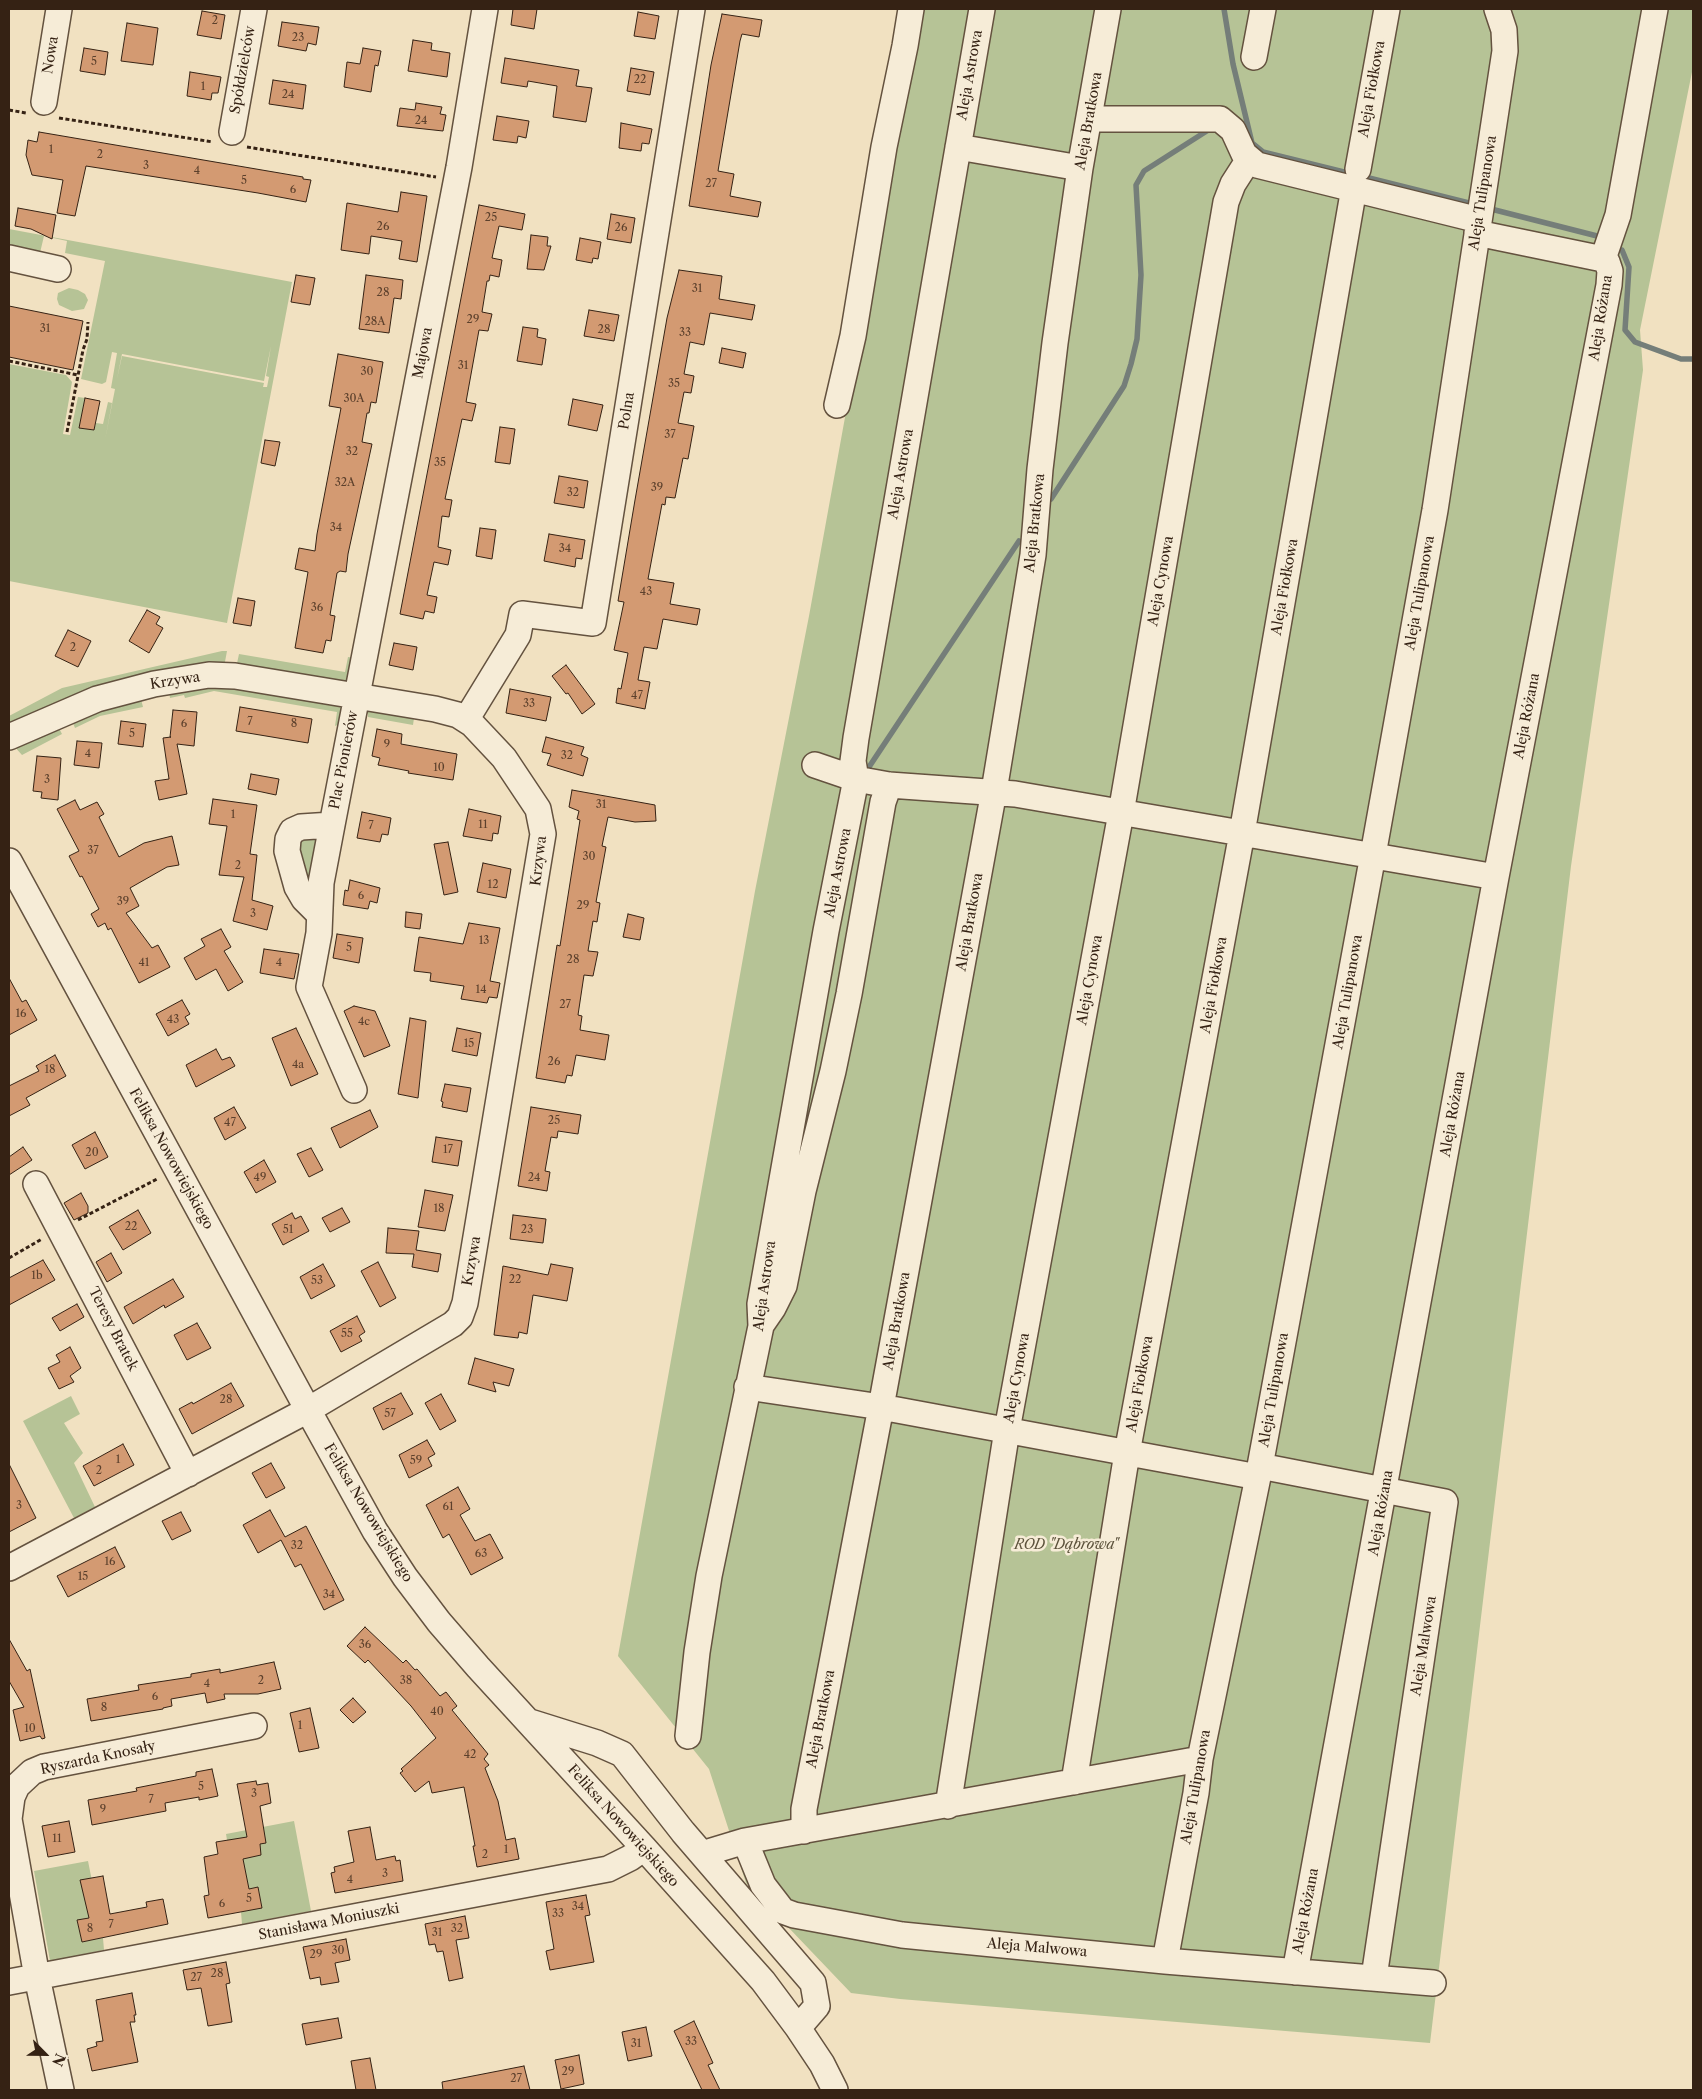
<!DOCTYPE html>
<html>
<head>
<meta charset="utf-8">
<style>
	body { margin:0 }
	#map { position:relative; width:1702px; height:2099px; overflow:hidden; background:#f1e1c1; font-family:"Libre Caslon Text",serif }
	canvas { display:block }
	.frame { position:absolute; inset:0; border:10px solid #352214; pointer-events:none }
	.north { position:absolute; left:20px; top:2029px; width:50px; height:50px; -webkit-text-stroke:4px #f6ecd7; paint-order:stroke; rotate:113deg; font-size:14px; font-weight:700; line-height:20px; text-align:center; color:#352214 }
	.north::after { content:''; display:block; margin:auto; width:18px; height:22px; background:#352214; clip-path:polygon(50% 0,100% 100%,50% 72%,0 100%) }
</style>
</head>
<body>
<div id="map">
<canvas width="1702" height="2099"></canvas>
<div class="frame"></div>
<div class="north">N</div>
</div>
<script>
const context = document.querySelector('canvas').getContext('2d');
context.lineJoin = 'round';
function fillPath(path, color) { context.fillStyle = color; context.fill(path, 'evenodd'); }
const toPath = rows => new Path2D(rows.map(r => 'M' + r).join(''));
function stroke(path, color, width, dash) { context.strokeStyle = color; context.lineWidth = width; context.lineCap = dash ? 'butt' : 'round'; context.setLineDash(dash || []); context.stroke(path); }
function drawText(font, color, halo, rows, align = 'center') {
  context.font = font + ' "Libre Caslon Text",serif'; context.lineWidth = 5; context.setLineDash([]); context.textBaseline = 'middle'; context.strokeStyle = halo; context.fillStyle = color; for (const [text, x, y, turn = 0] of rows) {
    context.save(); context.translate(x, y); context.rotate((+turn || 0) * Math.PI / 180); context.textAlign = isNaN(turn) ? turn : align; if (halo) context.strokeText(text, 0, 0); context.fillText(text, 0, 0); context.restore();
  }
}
fillPath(toPath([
	[919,9,1693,9,1693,67,1640,330,1643,370,1571,866,1430,2043,900,1999,851,1993,746,1883,709,1769,618,1656,755,891,809,616],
	[9,229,292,282,227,623,9,581,9,364,66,375,72,382,63,434,70,435,78,397,85,398,80,428,94,430,96,423,103,424,108,402,112,403,105,440,115,389,111,388,117,353,112,352,106,382,102,384,81,379,105,261,65,253,67,241,44,236,39,257,9,254],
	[271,346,266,376,269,377,267,387,263,387,264,383,122,356,117,379,122,354,264,381],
	[69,288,78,290,85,294,88,300,84,309,72,311,59,305,57,299,58,293],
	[222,651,227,651,224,667,9,728,9,716,62,688],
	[239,654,345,672,348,657,356,658,347,682,236,668],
	[210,683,343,704,343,723,335,726,337,712,214,691,185,698,184,695,170,698,169,690],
	[140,695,143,707,100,716,75,728,71,718],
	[362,710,414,718,413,725,368,717,368,714],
	[57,724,62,734,22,755,13,745],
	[304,835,320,840,309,880,307,881,296,845],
	[71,1396,80,1414,64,1423,83,1453,74,1463,95,1507,74,1518,23,1421],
	[294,1821,311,1911,242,1924,241,1912,262,1907,258,1887,249,1889,229,1852,226,1834],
	[88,1861,99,1916,77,1921,82,1942,103,1938,104,1950,50,1961,34,1871]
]), '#b6c396');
stroke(toPath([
	[1224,9,1233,64,1252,143,1263,152,1352,174],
	[1361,176,1473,204],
	[1491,209,1605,238],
	[1622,250,1629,267,1625,330,1635,342,1681,359,1693,359],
	[1051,499,1124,386,1131,364,1137,339,1141,275,1136,185,1144,171,1213,127],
	[867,770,1019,541]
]), '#757e79', 5.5);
const building = toPath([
	[513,9,537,9,534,29,511,25,513,9],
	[202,11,225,15,221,39,197,35,202,11],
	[638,12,659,16,655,39,634,36,638,12],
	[722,14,762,20,759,37,742,34,740,41,718,171,734,174,730,196,761,202,758,217,689,206,711,65,722,14],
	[282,22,319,27,316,45,308,43,306,51,278,46,282,22],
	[127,23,158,28,153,65,121,61,127,23],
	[413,40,432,43,431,50,450,53,447,77,408,71,413,40],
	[84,48,108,52,105,75,80,71,84,48],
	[363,48,381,51,378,66,375,65,371,92,344,87,347,62,360,64,363,48],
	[505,58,579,70,576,86,592,88,586,122,553,117,557,86,528,81,527,87,501,83,505,58],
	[631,68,654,72,650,95,627,91,631,68],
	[190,72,221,77,218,93,212,93,211,100,187,96,190,72],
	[273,80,306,85,303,109,269,104,273,80],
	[416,103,442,107,440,114,446,115,443,131,397,126,400,108,415,110,416,103],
	[497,116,529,121,526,138,518,136,517,143,493,140,497,116],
	[621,123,652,129,649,144,642,143,641,151,619,148,621,123],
	[39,132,303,177,303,179,311,180,306,202,258,193,86,166,75,216,57,213,63,180,32,175,26,155,28,140,37,142,39,132],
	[401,192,427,196,417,262,399,259,402,241,371,236,369,254,341,250,347,203,398,212,401,192],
	[479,205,525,214,522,230,499,226,492,258,502,260,499,277,490,275,489,281,487,281,482,312,492,314,488,331,479,330,466,402,476,404,472,421,462,419,445,499,452,500,449,517,442,516,438,547,451,550,448,565,434,562,427,595,437,597,434,613,425,611,423,619,400,614,479,205],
	[18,208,56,215,52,239,31,229,15,226,18,208],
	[611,214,635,218,631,243,607,239,611,214],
	[531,235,548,237,547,246,551,246,544,270,527,269,531,235],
	[580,238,601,242,598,259,593,258,592,263,576,260,580,238],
	[679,270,722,276,719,299,755,305,752,320,710,313,704,345,690,342,684,374,694,376,691,393,684,392,678,423,694,426,688,459,683,458,675,498,666,497,665,505,662,504,648,579,674,583,670,604,700,609,697,625,663,619,657,649,644,647,638,680,650,682,645,709,616,703,618,688,621,689,628,653,614,650,624,602,618,601,635,500,667,318,679,270],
	[296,275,315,278,310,305,291,302,296,275],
	[366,275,403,280,401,299,394,298,389,333,359,329,366,275],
	[9,306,83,321,73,370,9,357,9,306],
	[589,310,619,315,614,341,584,336,589,310],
	[523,327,538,329,537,337,546,339,542,365,517,361,523,327],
	[722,348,746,353,743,368,719,363,722,348],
	[338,354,383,362,376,403,371,402,369,413,367,413,362,442,372,444,348,554,346,572,340,571,337,573,330,615,335,616,331,641,326,640,323,653,295,648,308,572,295,569,299,548,315,551,317,534,341,408,329,406,338,354],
	[85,398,100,401,94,430,79,428,85,398],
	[573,399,603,405,597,431,568,425,573,399],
	[500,427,515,429,510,464,495,462,500,427],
	[265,440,280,442,275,466,261,463,265,440],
	[559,476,588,481,584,508,554,503,559,476],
	[480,528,496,530,492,559,476,556,480,528],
	[549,534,585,540,582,559,576,558,575,567,544,561,549,534],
	[238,598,255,601,251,626,233,623,238,598],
	[147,610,160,617,156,624,163,628,149,653,129,641,147,610],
	[68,630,91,641,78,667,55,656,68,630],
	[394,643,417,647,413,670,389,665,394,643],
	[566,665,595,704,582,714,568,693,566,694,552,676,566,665],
	[510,689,551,697,546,721,506,713,510,689],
	[240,707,312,719,308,743,236,731,240,707],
	[173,710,197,712,194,746,177,744,187,794,159,800,155,781,169,779,163,738,171,737,170,737,173,710],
	[121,721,146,724,143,747,118,744,121,721],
	[377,729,402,734,401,744,457,754,453,780,408,773,409,771,378,765,380,758,372,756,377,729],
	[546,737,584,747,581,755,588,758,583,776,547,765,551,754,542,752,546,737],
	[77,741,102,743,99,768,74,765,77,741],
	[37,756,61,758,58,800,41,798,42,792,33,791,37,756],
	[251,774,279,779,276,795,248,789,251,774],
	[572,790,655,805,656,821,635,822,608,817,602,846,606,847,596,902,600,903,597,922,593,921,588,951,598,952,593,976,584,975,578,1015,582,1016,580,1030,609,1035,605,1060,576,1055,572,1076,567,1075,565,1083,536,1078,557,945,560,946,580,820,577,819,579,811,569,807,572,790],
	[213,799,257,805,250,854,257,855,252,900,273,906,267,930,233,921,244,877,219,875,227,826,209,824,213,799],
	[75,800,80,810,97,802,104,814,99,817,119,857,144,843,172,836,179,865,167,867,130,888,139,906,126,913,152,948,158,945,170,967,139,983,111,928,108,930,105,923,98,927,91,914,99,909,82,876,80,877,69,856,79,851,57,809,75,800],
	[469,809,501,816,498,834,493,833,492,841,463,836,469,809],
	[362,812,391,818,388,835,382,834,380,842,357,838,362,812],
	[448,842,458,892,444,895,434,844,448,842],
	[483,863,511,869,506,898,477,892,483,863],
	[350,880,380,888,377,903,370,901,368,909,343,905,345,890,348,891,350,880],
	[406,912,422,914,420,929,405,927,406,912],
	[628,914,644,918,640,940,623,937,628,914],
	[469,923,500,928,490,981,500,983,497,998,489,997,487,1003,461,999,464,986,430,981,431,973,414,971,419,937,463,944,469,923],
	[221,929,231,947,224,951,243,982,228,991,216,969,196,980,184,958,205,946,201,939,221,929],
	[337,934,363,938,359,963,333,958,337,934],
	[264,949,299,954,294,979,260,973,264,949],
	[9,978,22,1002,26,1000,37,1020,9,1035,9,978],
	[182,1000,190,1014,185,1017,189,1024,168,1036,156,1014,182,1000],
	[354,1006,375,1011,390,1046,364,1057,344,1011,354,1006],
	[410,1018,426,1021,418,1098,398,1094,410,1018],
	[296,1028,318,1074,291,1086,272,1038,296,1028],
	[457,1028,481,1033,477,1056,452,1051,457,1028],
	[216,1049,222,1060,230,1057,235,1066,196,1087,186,1065,216,1049],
	[55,1055,66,1076,26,1098,30,1105,9,1116,9,1086,39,1071,36,1066,55,1055],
	[445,1084,471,1088,467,1112,442,1107,443,1102,441,1101,445,1084],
	[234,1107,246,1128,225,1140,214,1118,234,1107],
	[531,1107,581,1115,578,1134,558,1131,557,1138,551,1137,545,1171,550,1172,547,1191,518,1186,531,1107],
	[370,1110,378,1127,340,1148,331,1128,370,1110],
	[95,1132,108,1157,85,1169,72,1145,95,1132],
	[436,1137,462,1141,458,1166,432,1162,436,1137],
	[23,1147,32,1160,9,1175,9,1157,23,1147],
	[311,1148,323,1170,309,1177,297,1154,311,1148],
	[264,1160,276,1182,256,1193,244,1172,264,1160],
	[425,1190,453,1195,445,1231,418,1227,425,1190],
	[81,1193,88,1206,88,1213,74,1220,64,1203,81,1193],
	[342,1208,350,1222,330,1232,322,1218,342,1208],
	[138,1210,151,1233,123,1250,109,1227,138,1210],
	[292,1213,295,1219,301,1216,309,1231,283,1245,272,1224,292,1213],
	[513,1215,546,1219,543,1243,510,1239,513,1215],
	[388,1228,419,1231,416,1250,441,1254,438,1272,412,1267,414,1254,386,1253,388,1228],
	[111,1253,122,1273,107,1282,96,1262,111,1253],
	[43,1260,55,1280,9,1305,9,1278,43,1260],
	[378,1262,396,1298,380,1307,361,1271,378,1262],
	[323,1264,335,1286,311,1299,300,1277,323,1264],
	[551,1264,573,1268,567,1301,533,1295,527,1334,519,1332,518,1338,494,1335,503,1266,548,1275,551,1264],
	[173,1279,184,1297,165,1308,164,1305,133,1324,124,1307,173,1279],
	[77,1304,84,1317,60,1331,52,1318,77,1304],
	[357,1316,365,1332,359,1336,362,1341,341,1352,330,1331,357,1316],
	[197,1323,211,1348,187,1360,174,1335,197,1323],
	[70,1347,81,1368,70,1376,74,1382,59,1389,48,1368,60,1362,56,1355,70,1347],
	[475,1358,514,1369,509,1386,493,1382,496,1392,468,1384,475,1358],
	[231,1383,244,1406,192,1434,179,1409,192,1402,193,1404,231,1383],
	[401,1393,413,1414,383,1430,373,1408,401,1393],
	[441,1394,456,1421,440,1430,425,1403,441,1394],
	[427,1440,435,1454,428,1458,432,1466,409,1478,399,1455,427,1440],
	[123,1444,134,1465,94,1486,83,1466,123,1444],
	[271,1463,285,1488,266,1498,252,1473,271,1463],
	[9,1464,36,1518,9,1532,9,1464],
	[458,1487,470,1509,460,1515,475,1541,490,1534,503,1558,471,1575,449,1534,443,1538,426,1505,458,1487],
	[270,1510,285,1537,306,1526,344,1600,324,1610,301,1564,295,1567,281,1540,258,1553,243,1525,270,1510],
	[181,1512,191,1531,172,1540,162,1521,181,1512],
	[115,1547,125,1567,68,1597,57,1576,115,1547],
	[365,1627,403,1663,406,1660,415,1670,417,1669,440,1696,446,1692,457,1706,452,1710,488,1754,484,1759,489,1765,485,1768,498,1801,506,1840,515,1838,519,1859,477,1867,473,1846,475,1846,464,1787,432,1793,429,1781,415,1792,400,1773,403,1771,401,1769,436,1738,411,1706,368,1660,365,1663,347,1646,365,1627],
	[9,1639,27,1671,30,1669,45,1738,42,1739,40,1736,20,1741,13,1710,24,1707,9,1681,9,1639],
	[274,1662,281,1689,258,1694,224,1694,225,1699,207,1703,205,1693,171,1699,172,1706,163,1708,163,1709,91,1721,87,1699,139,1690,138,1685,191,1677,191,1674,220,1669,220,1673,274,1662],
	[353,1698,366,1712,353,1723,340,1710,353,1698],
	[310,1708,319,1748,299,1752,290,1713,310,1708],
	[212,1769,218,1796,199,1800,199,1797,165,1803,166,1811,92,1825,88,1800,137,1791,136,1788,196,1776,196,1772,212,1769],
	[256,1781,257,1785,268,1783,271,1803,260,1806,266,1843,260,1844,261,1855,243,1859,249,1889,258,1887,262,1908,208,1918,204,1896,209,1895,204,1857,218,1854,216,1842,247,1837,237,1784,256,1781],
	[69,1821,75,1852,48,1857,42,1826,69,1821],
	[370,1827,376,1860,395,1856,396,1861,400,1860,403,1881,335,1893,331,1873,335,1872,334,1867,354,1862,348,1831,370,1827],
	[103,1876,110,1914,147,1907,146,1902,163,1899,168,1924,82,1942,77,1920,89,1918,80,1880,103,1876],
	[586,1895,590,1915,585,1916,594,1962,550,1970,546,1951,554,1949,546,1902,586,1895],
	[465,1916,469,1938,456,1940,463,1978,449,1981,443,1951,437,1952,435,1944,429,1945,425,1924,465,1916],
	[346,1939,350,1960,335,1963,339,1982,321,1985,320,1977,310,1979,303,1947,346,1939],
	[226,1962,230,1983,226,1984,232,2022,208,2026,201,1988,187,1990,183,1970,226,1962],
	[132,1993,136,2015,134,2015,135,2022,130,2022,138,2062,92,2071,87,2049,97,2046,96,2042,103,2041,96,2000,132,1993],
	[338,2018,342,2038,306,2045,302,2024,338,2018],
	[694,2021,713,2063,708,2065,720,2090,702,2090,674,2031,694,2021],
	[646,2027,652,2056,628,2061,622,2032,646,2027],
	[579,2055,584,2084,561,2089,555,2060,579,2055],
	[370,2058,376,2090,356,2090,351,2061,370,2058],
	[524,2066,530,2090,443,2090,442,2082,524,2066]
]);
fillPath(building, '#d39a72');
stroke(building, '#352214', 1);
const minor = toPath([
	[1254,57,1263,9],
	[44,102,59,9],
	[1089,119,1220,119,1233,130,1244,154,1257,165,1479,220],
	[232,132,254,9],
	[958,147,1080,168],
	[1358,169,1387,9],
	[9,258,58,269],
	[1603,259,1618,215,1655,9],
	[837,405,853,336,884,147,905,46,911,9],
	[466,720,518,635,522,614,593,623,692,9],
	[9,737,97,699,154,684,209,675,235,676,435,709,458,715,472,724,504,758,538,809,543,834,465,1303,460,1317,453,1324,308,1410,9,1568],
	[815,765,856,779,889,785,1015,794,1496,877],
	[9,861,308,1410,375,1531,405,1577,439,1622,478,1667,644,1848,763,1981,798,2028,822,2064,835,2090],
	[319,914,304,899,297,887,287,851,288,839,292,831,301,827,332,825],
	[354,1090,309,987,319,933,321,883,332,825,459,167,485,9],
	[36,1184,188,1474],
	[762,1324,773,1308,784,1286,803,1191,833,1071,849,994,883,802,889,785],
	[747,1387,881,1407,1258,1477],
	[1260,1466,1445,1502,1374,1977],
	[530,1722,597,1743,622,1754,683,1832,813,1983,817,2006,798,2028],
	[688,1736,697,1652,709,1576,761,1326,760,1304,826,931,856,779,853,761,856,738,982,9],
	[1074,1782,1127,1453,1242,833,1354,188],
	[948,1806,1007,1430,1121,813,1226,202,1233,184,1249,159],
	[804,1831,804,1809,881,1407,994,791,1033,555,1040,469,1055,343,1080,168,1108,9],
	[745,1841,763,1885,783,1911,794,1915,902,1935,1165,1961,1433,1983],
	[702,1854,745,1841,1200,1759],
	[1165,1961,1196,1793,1200,1759,1258,1477,1373,855,1435,510,1505,51,1504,30,1497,9],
	[1295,1972,1496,877,1609,285,1610,271,1607,262,1603,259,1477,233],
	[9,1982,608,1869,630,1858,644,1848],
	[61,2090,37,1977,9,1819,12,1797,17,1786,32,1772,44,1767,254,1726]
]);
stroke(minor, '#64523f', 28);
stroke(toPath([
	[9,110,26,113],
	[59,118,213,142],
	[247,147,436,177],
	[9,361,78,375],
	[67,432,83,350,87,339,88,322],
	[78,1220,157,1179],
	[9,1258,42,1239]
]), '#352214', 3, [4, 2.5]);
stroke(minor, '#f6ecd7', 25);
drawText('11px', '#5c402c', null, [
	["2",215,21],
	["23",298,38],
	["5",94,62],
	["22",640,80],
	["1",203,87],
	["24",288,95],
	["24",421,121],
	["1",51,150],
	["2",100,155],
	["3",146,166],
	["4",197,171],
	["5",244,181],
	["27",711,184],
	["6",293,190],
	["25",491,218],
	["26",383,227],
	["26",621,228],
	["31",697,289],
	["28",383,293],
	["29",473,320],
	["28A",375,322],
	["31",45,329],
	["28",604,330],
	["33",685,333],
	["31",463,366],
	["30",367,372],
	["35",674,384],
	["30A",354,399],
	["37",670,435],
	["32",352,452],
	["35",440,463],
	["32A",345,483],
	["39",657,488],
	["32",573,493],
	["34",336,528],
	["34",565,549],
	["43",646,592],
	["36",317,608],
	["2",73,648],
	["47",637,696],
	["33",529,704],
	["7",250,722],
	["6",184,724],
	["8",294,724],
	["5",132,734],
	["9",387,745],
	["4",88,754],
	["32",567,756],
	["10",439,768],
	["3",47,780],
	["31",601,805],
	["1",233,815],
	["11",483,825],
	["7",371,826],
	["37",93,851],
	["30",589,857],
	["2",238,866],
	["12",493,885],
	["6",361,896],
	["39",123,902],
	["29",583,906],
	["3",253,914],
	["13",484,941],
	["5",349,948],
	["28",573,960],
	["41",144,963],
	["4",279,963],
	["14",481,990],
	["27",565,1005],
	["16",21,1014],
	["43",173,1020],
	["4c",364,1022],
	["15",469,1044],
	["26",554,1062],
	["4a",298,1065],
	["18",50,1070],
	["25",554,1121],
	["47",230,1123],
	["17",448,1150],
	["20",92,1153],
	["49",260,1178],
	["24",534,1178],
	["18",439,1209],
	["22",131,1227],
	["51",288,1230],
	["23",527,1230],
	["1b",37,1276],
	["22",515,1280],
	["53",317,1281],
	["55",347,1334],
	["28",226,1400],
	["57",390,1414],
	["1",118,1460],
	["59",416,1461],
	["2",99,1471],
	["3",19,1506],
	["61",448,1507],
	["32",297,1546],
	["63",481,1554],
	["16",110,1562],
	["15",83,1577],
	["34",329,1595],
	["36",365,1645],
	["2",261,1681],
	["38",406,1681],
	["4",207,1684],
	["6",155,1697],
	["8",104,1708],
	["40",437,1712],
	["1",300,1726],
	["10",30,1729],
	["42",470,1755],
	["5",201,1787],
	["3",254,1794],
	["7",151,1800],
	["9",103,1810],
	["11",57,1839],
	["1",506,1850],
	["2",485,1855],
	["3",385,1874],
	["4",350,1880],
	["5",249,1899],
	["6",222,1904],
	["34",578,1907],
	["33",558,1914],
	["7",111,1925],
	["8",90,1929],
	["32",457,1929],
	["31",437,1933],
	["30",338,1951],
	["29",316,1955],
	["28",217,1974],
	["27",196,1978],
	["33",691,2042],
	["31",636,2044],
	["29",568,2072],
	["27",516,2079]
]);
drawText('14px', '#352214', '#f6ecd7', [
	["Nowa",51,55,-81],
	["Spółdzielców",243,70,-80],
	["Aleja Astrowa",970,75,-80],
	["Aleja Fiołkowa",1372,89,-80],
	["Aleja Bratkowa",1089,121,-80],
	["Aleja Tulipanowa",1483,193,-81],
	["Aleja Różana",1601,318,-81],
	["Majowa",423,353,-79],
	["Polna",627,411,-81],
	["Aleja Astrowa",901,474,-80],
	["Aleja Bratkowa",1035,523,-84],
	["Aleja Cynowa",1161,581,-80],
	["Aleja Fiołkowa",1285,587,-80],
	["Aleja Tulipanowa",1420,593,-80],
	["Krzywa",175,681,-9],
	["Aleja Różana",1527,716,-79],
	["Plac Pionierów",344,760,-79],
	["Krzywa",539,861,-83],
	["Aleja Astrowa",838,873,-79],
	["Aleja Bratkowa",970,922,-80],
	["Aleja Cynowa",1090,980,-80],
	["Aleja Fiołkowa",1214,985,-80],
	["Aleja Tulipanowa",1348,992,-80],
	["Aleja Różana",1453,1114,-80],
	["Feliksa Nowowiejskiego",171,1159,61],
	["Krzywa",472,1261,-80],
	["Aleja Astrowa",765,1286,-82],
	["Aleja Bratkowa",897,1321,-80],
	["Teresy Bratek",113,1329,63],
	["Aleja Cynowa",1017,1378,-80],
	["Aleja Fiołkowa",1140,1384,-80],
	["Aleja Tulipanowa",1274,1390,-80],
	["Feliksa Nowowiejskiego",368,1513,59],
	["Aleja Różana",1381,1513,-80],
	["Aleja Malwowa",1424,1646,-81],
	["Aleja Bratkowa",821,1719,-79],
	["Ryszarda Knosały",98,1758,-12],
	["Aleja Tulipanowa",1196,1787,-80],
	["Feliksa Nowowiejskiego",623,1826,48],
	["Aleja Różana",1306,1911,-79],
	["Stanisława Moniuszki",329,1922,-11],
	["Aleja Malwowa",1037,1948,5]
]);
drawText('italic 14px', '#5c523b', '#f6ecd7', [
	["ROD \"Dąbrowa\"",1066,1545]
]);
</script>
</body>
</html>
